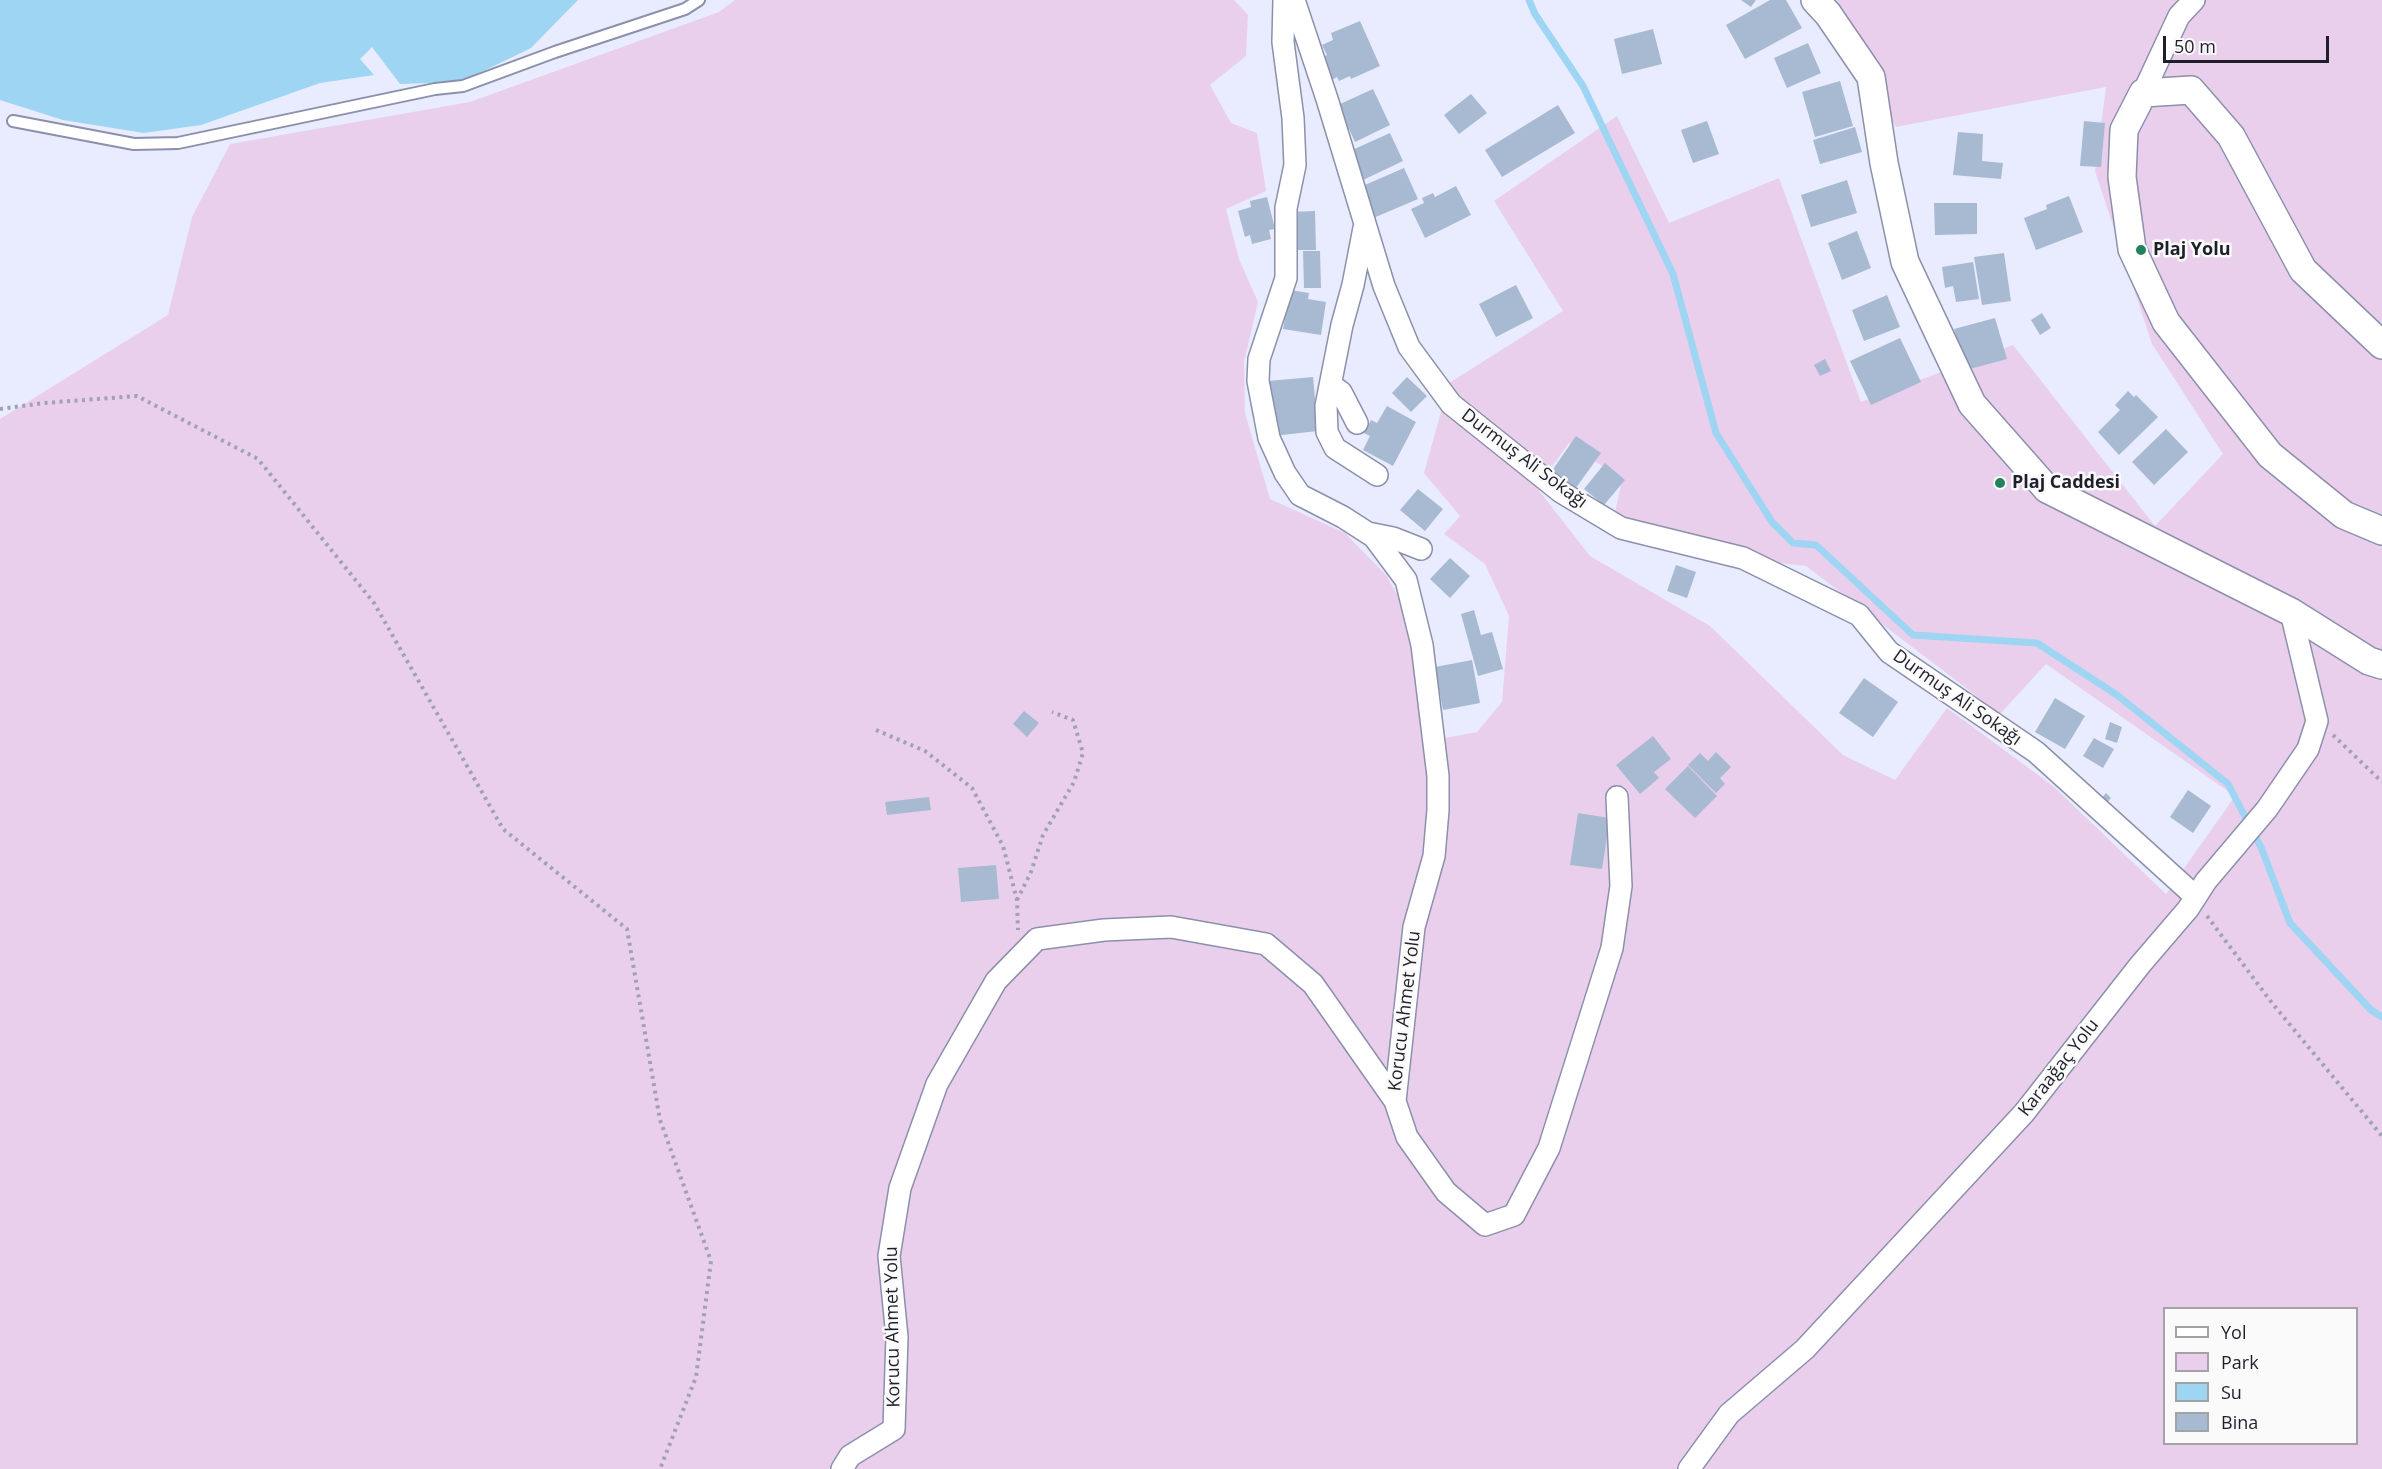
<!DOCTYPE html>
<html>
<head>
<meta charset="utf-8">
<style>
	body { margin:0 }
	#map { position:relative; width:2382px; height:1469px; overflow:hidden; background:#e8ecfe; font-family:"Open Sans",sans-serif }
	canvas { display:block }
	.legend { position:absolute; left:2163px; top:1307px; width:195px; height:138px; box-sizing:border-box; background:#fafafa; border:2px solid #a2a2a7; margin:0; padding:8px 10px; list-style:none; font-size:18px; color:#1e1f2a }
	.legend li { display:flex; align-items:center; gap:12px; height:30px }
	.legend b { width:30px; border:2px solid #a2a2a7 }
	.scale { position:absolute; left:2163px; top:36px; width:166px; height:27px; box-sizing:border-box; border:3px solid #1e1f2a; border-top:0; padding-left:8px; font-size:18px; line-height:21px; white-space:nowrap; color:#1e1f2a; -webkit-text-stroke:4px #fafafa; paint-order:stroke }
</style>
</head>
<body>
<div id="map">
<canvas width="2382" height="1469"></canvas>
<ul class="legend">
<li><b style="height:8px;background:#fff"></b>Yol</li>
<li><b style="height:16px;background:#eacfed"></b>Park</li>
<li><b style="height:16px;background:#9dd5f2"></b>Su</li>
<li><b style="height:16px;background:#a7bad2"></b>Bina</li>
</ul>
<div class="scale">50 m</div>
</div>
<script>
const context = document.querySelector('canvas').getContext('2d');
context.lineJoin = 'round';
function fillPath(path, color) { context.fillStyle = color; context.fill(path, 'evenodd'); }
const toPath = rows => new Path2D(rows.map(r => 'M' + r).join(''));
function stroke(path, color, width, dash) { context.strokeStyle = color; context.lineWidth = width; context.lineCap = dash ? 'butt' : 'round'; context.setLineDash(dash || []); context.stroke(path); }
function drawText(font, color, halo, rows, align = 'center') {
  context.font = font + ' "Open Sans",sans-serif'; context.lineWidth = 5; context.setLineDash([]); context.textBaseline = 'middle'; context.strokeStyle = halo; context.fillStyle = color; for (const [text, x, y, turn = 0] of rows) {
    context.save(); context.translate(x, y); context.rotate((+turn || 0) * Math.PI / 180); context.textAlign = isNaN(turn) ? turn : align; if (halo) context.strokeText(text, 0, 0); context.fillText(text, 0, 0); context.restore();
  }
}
fillPath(toPath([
	[735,0,1234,0,1248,15,1246,56,1210,85,1231,123,1257,133,1266,191,1226,209,1239,259,1258,302,1244,362,1245,413,1270,499,1345,533,1386,575,1407,612,1422,709,1424,742,1477,732,1502,702,1509,616,1485,564,1444,534,1460,516,1424,473,1449,383,1563,311,1494,201,1617,116,1669,223,1779,178,1861,402,2013,345,2155,526,2223,454,2152,344,2095,171,2106,87,1896,127,1818,0,2382,0,2382,1469,0,1469,0,419,168,315,192,217,230,144,470,102,719,12],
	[1569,443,1622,480,1615,513,1753,560,1806,566,2000,714,2046,664,2235,796,2166,894,2053,786,1947,708,1895,780,1843,755,1710,626,1590,556,1537,488],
	[2164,1308,2356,1308,2356,1444,2164,1444]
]), '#eacfed');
fillPath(toPath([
	[0,0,578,0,531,48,461,82,400,84,372,47,360,59,374,75,320,83,201,125,144,133,63,120,0,100]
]), '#9dd5f2');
stroke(toPath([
	[1529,0,1535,14,1583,86,1673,274,1716,433,1772,522,1793,543,1816,545,1913,635,2037,643,2117,695,2228,784,2261,847,2290,923,2371,1010,2382,1017]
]), '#9dd5f2', 7);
fillPath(toPath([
	[1741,0,1756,0,1751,7],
	[1770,0,1786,0,1802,28,1745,59,1726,25],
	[1360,21,1380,66,1351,79,1350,76,1339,81,1337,77,1328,82,1318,59,1327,55,1322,45,1333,40,1331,33],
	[1653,29,1662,64,1622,74,1614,39],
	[1808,43,1821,73,1787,88,1774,58],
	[1840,81,1853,126,1815,137,1802,92],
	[1373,89,1390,125,1355,142,1349,129,1344,131,1341,124,1346,122,1338,105],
	[1471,94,1487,113,1459,134,1444,115],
	[1558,105,1575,133,1502,177,1485,150],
	[1707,121,1719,154,1693,163,1681,130],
	[2084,121,2105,123,2101,167,2080,166],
	[1855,127,1862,152,1820,164,1813,140],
	[1958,132,1983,134,1982,161,2003,163,2001,179,1953,175],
	[1390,133,1403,161,1363,180,1350,151],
	[1404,168,1418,199,1371,219,1358,188],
	[1847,180,1857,213,1811,227,1801,195],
	[1456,186,1471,215,1425,238,1411,209,1424,203,1422,198,1433,193,1435,197],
	[2069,196,2083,232,2036,250,2024,218,2047,209,2046,205],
	[1267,197,1275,229,1269,230,1271,239,1252,244,1250,235,1245,237,1238,211,1251,207,1250,201],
	[1934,203,1977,203,1977,234,1935,235],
	[1315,211,1316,250,1290,250,1289,212],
	[1857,231,1871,268,1842,280,1828,243],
	[1303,251,1320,251,1321,288,1304,288],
	[2004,253,2011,301,1982,305,1974,257],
	[1973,262,1979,299,1956,302,1953,286,1945,288,1942,267],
	[1516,285,1533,318,1496,337,1479,304],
	[1290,290,1309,293,1308,299,1326,302,1321,335,1283,329],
	[1887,295,1900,327,1864,341,1852,310],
	[2042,313,2051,328,2040,335,2031,320],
	[1995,318,2007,359,1966,370,1954,329],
	[1900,338,1921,382,1871,405,1850,361],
	[1825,359,1831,371,1820,376,1814,365],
	[1313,377,1318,431,1273,436,1268,381],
	[1407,377,1427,396,1411,412,1392,393],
	[2128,391,2134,397,2136,395,2158,417,2119,455,2098,432,2120,410,2115,405],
	[1387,406,1416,422,1393,466,1363,450,1370,436,1364,433,1371,420,1377,423],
	[2166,429,2188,452,2154,485,2132,462],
	[1576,436,1601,453,1573,492,1549,475],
	[1605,463,1625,480,1604,505,1584,489],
	[1418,489,1443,509,1425,531,1400,510],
	[1450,558,1470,576,1450,598,1430,579],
	[1676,565,1696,572,1687,598,1667,591],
	[1474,610,1481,635,1492,632,1503,669,1478,676,1461,614],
	[1472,660,1480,703,1443,710,1435,667],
	[1864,678,1898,702,1873,737,1839,713],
	[2055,698,2085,716,2065,749,2035,732],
	[1024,711,1039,723,1027,737,1013,724],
	[2110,722,2122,727,2117,743,2105,739],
	[1653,736,1671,759,1654,772,1659,778,1640,794,1616,765],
	[2094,738,2114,749,2103,768,2083,756],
	[1716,752,1731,767,1720,778,1725,784,1716,793,1688,765,1700,753,1708,761],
	[1688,766,1717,796,1695,818,1665,789],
	[2188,790,2211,806,2193,833,2170,817],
	[2106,793,2111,798,2103,807,2098,803],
	[929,797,931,810,887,815,885,802],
	[1578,813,1610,818,1602,869,1570,865],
	[996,865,999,899,961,902,958,868]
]), '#a7bad2');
const service = toPath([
	[13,121,134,144,178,143,435,89,463,86,555,52,685,9,699,0]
]);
const minor = toPath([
	[1294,0,1327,99,1384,286,1409,347,1451,404,1561,492,1621,528,1743,558,1859,615,1889,652,2036,752,2196,897],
	[2143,93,2179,16,2194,0],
	[1364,228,1353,285,1342,325,1326,406,1327,432,1335,448,1377,475],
	[1331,385,1341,392,1357,423],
	[1368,533,1393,538,1421,549],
	[1395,1101,1407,1137,1446,1192,1485,1225,1514,1215,1549,1148,1612,948,1621,886,1617,797],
	[842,1469,850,1456,894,1429,897,1337,889,1256,900,1188,937,1084,996,981,1037,939,1104,930,1171,927,1266,944,1313,984,1395,1101,1414,927,1434,856,1438,810,1438,776,1422,645,1406,580,1374,537,1343,517,1300,495,1285,473,1269,438,1258,381,1259,359,1286,278,1286,208,1295,165,1293,118,1283,42,1284,0],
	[1689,1469,1729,1414,1805,1349,2024,1113,2140,965,2188,909,2206,881,2267,809,2308,749,2317,721,2291,612]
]);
const tertiary = toPath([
	[1815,0,1828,14,1871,77,1884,163,1905,262,1972,404,2047,489,2291,612,2369,661,2382,665],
	[2382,345,2303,270,2231,136,2191,90,2143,93,2124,130,2122,177,2132,249,2166,322,2270,455,2344,515,2382,531]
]);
stroke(service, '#8b90ab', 14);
stroke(minor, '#8b90ab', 24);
stroke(tertiary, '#8b90ab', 30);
stroke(toPath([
	[0,409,44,403,137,396,258,459,374,603,503,829,627,929,660,1120,711,1261,696,1377,660,1469],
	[876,730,925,751,972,788,1003,846,1017,900,1018,930],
	[2333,735,2382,782],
	[1017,900,1031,872,1043,835,1074,782,1083,753,1073,720,1052,712],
	[2207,916,2272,1003,2382,1136]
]), '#9fa2b2', 4, [3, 4.5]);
stroke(service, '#fff', 10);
stroke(minor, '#fff', 21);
stroke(tertiary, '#fff', 27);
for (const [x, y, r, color] of [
	[2141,250,6,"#21825b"],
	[2000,483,6,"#21825b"]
]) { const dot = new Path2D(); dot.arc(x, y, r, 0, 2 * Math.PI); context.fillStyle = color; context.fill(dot); stroke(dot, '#fafafa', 2); }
drawText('bold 18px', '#1e1f2a', '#fafafa', [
	["Plaj Yolu",2153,250],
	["Plaj Caddesi",2012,483]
], 'left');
drawText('18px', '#1e1f2a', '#fafafa', [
	["Durmuş Ali Sokağı",1524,459,37],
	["Durmuş Ali Sokağı",1957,698,35],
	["Korucu Ahmet Yolu",1405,1011,-83],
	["Karaağaç Yolu",2059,1068,-52],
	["Korucu Ahmet Yolu",893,1327,-91]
]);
</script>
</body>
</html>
